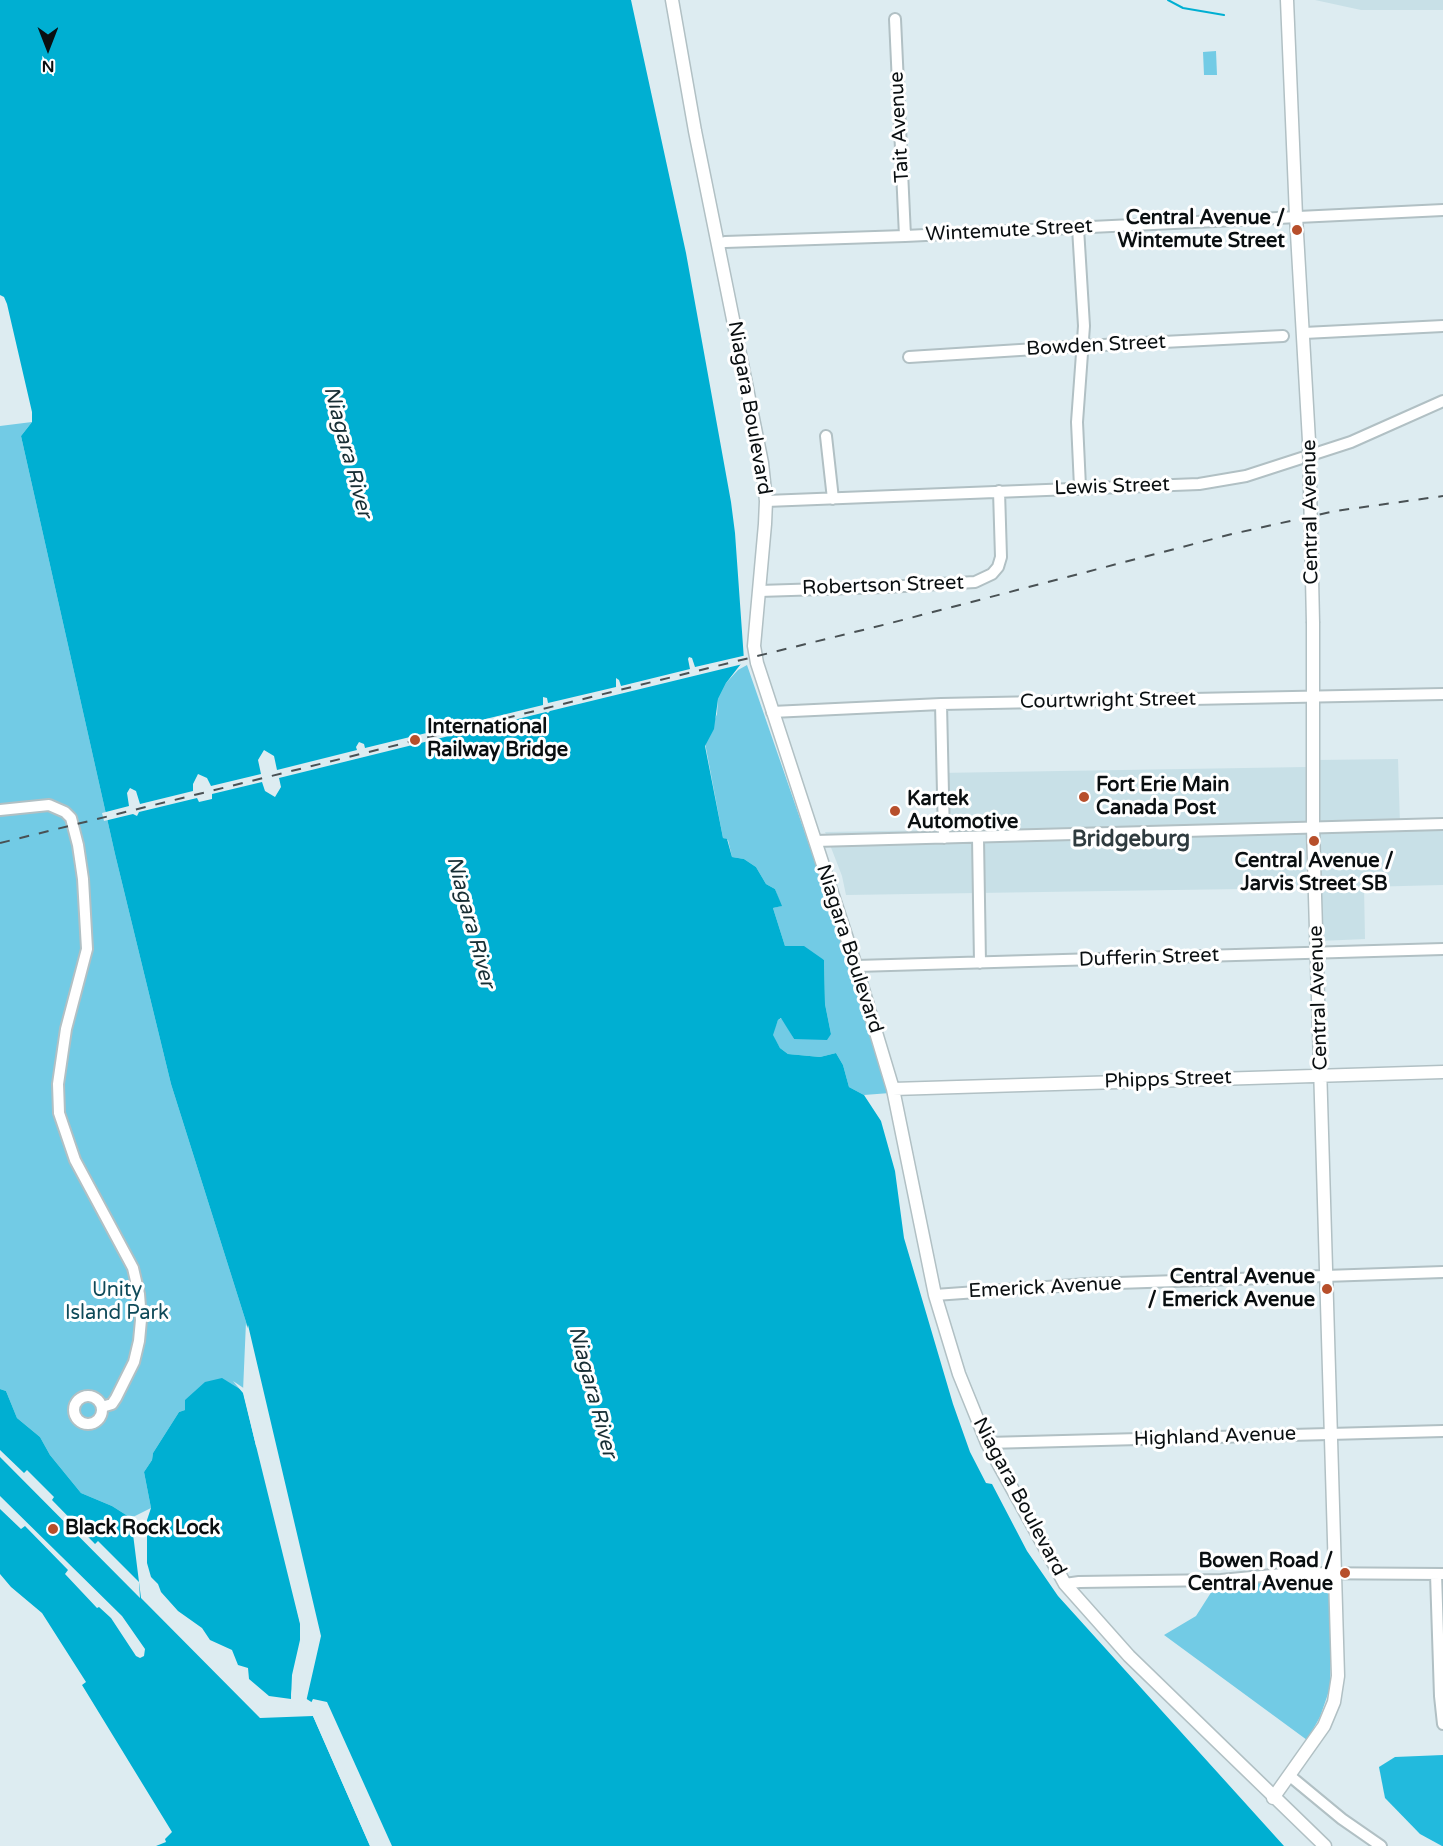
<!DOCTYPE html>
<html>
<head>
<meta charset="utf-8">
<style>
	body { margin:0 }
	#map { position:relative; width:1443px; height:1846px; overflow:hidden; background:#ddecf1; font-family:"Varela Round",sans-serif }
	canvas { display:block }
	.north { position:absolute; left:18px; top:18px; width:60px; height:60px; -webkit-text-stroke:4px #fff; paint-order:stroke; rotate:180deg; font-size:16px; font-weight:700; line-height:24px; text-align:center; color:#0a0f11 }
	.north::after { content:''; display:block; margin:auto; width:21px; height:27px; background:#0a0f11; clip-path:polygon(50% 0,100% 100%,50% 72%,0 100%) }
</style>
</head>
<body>
<div id="map">
<canvas width="1443" height="1846"></canvas>
<div class="north">N</div>
</div>
<script>
const context = document.querySelector('canvas').getContext('2d');
context.lineJoin = 'round';
function fillPath(path, color) { context.fillStyle = color; context.fill(path, 'evenodd'); }
const toPath = rows => new Path2D(rows.map(r => 'M' + r).join(''));
function stroke(path, color, width, dash) { context.strokeStyle = color; context.lineWidth = width; context.lineCap = dash ? 'butt' : 'round'; context.setLineDash(dash || []); context.stroke(path); }
function drawText(font, color, halo, rows, align = 'center') {
  context.font = font + ' "Varela Round",sans-serif'; context.lineWidth = 6; context.setLineDash([]); context.textBaseline = 'middle'; context.strokeStyle = halo; context.fillStyle = color; for (const [text, x, y, turn = 0] of rows) {
    context.save(); context.translate(x, y); context.rotate((+turn || 0) * Math.PI / 180); context.textAlign = isNaN(turn) ? turn : align; if (halo) context.strokeText(text, 0, 0); context.fillText(text, 0, 0); context.restore();
  }
}
fillPath(toPath([
	[1315,0,1443,0,1443,10,1361,10],
	[1398,759,1400,825,1443,824,1443,885,1364,887,1365,939,1320,941,1315,760],
	[1306,767,1306,888,846,895,842,876,825,832,938,830,938,773]
]), '#c8e0e7');
fillPath(toPath([
	[1216,51,1217,75,1204,75,1203,52],
	[32,422,21,436,115,854,171,1084,246,1322,243,1391,179,1412,153,1453,152,1460,144,1472,151,1508,131,1518,112,1506,81,1493,50,1455,40,1437,17,1418,6,1391,0,1389,0,426],
	[747,665,870,1021,890,1093,864,1095,849,1087,843,1065,836,1053,820,1057,788,1054,780,1048,772,1035,778,1020,782,1018,794,1039,831,1034,825,1004,824,960,785,946,773,908,781,906,775,889,766,884,756,867,744,859,732,857,728,840,723,838,705,743,717,714,718,699,726,683,738,670],
	[1333,1579,1330,1688,1320,1717,1307,1740,1164,1635,1196,1616,1219,1580]
]), '#72cbe5');
fillPath(toPath([
	[1443,1755,1443,1846,1442,1846,1420,1834,1385,1798,1379,1767,1395,1757]
]), '#22badd');
fillPath(toPath([
	[0,0,631,0,686,253,731,502,735,533,744,660,726,683,718,699,714,729,705,746,723,838,727,839,732,857,744,859,756,867,766,884,775,889,782,906,773,908,785,946,804,946,824,960,825,1004,831,1034,827,1040,794,1039,781,1018,778,1020,773,1035,780,1048,788,1054,820,1057,836,1053,843,1065,849,1087,864,1095,881,1121,895,1171,904,1238,953,1404,970,1452,986,1483,992,1484,1027,1551,1058,1596,1284,1846,383,1846,321,1708,305,1698,319,1632,246,1322,171,1084,115,854,21,436,32,422,32,412,7,304,4,297,0,295],
	[222,1378,243,1391,256,1446,261,1453,300,1622,300,1640,292,1675,291,1699,269,1696,249,1679,248,1668,238,1665,232,1650,210,1640,202,1628,178,1611,161,1592,158,1584,151,1577,147,1563,147,1520,151,1508,144,1472,152,1460,153,1453,179,1412,185,1410,185,1400,205,1382],
	[0,1389,6,1391,17,1418,40,1437,50,1455,81,1493,112,1506,131,1518,141,1598,260,1718,313,1716,370,1846,156,1846,166,1842,165,1839,172,1832,82,1685,86,1682,42,1613,11,1587,0,1574]
]), '#00afd2');
fillPath(toPath([
	[747,655,747,663,550,711,548,713,546,712,279,778,281,787,275,797,265,791,262,782,212,794,212,799,199,802,197,798,139,812,137,816,133,814,104,821,102,813,129,806,127,793,130,788,136,791,140,804,193,791,193,784,198,774,207,778,211,786,261,774,258,760,264,750,274,756,277,770,357,750,356,747,359,742,364,744,365,748,451,727,450,722,452,718,455,720,457,726,543,705,543,697,547,698,548,703,616,687,616,678,619,680,621,686,690,669,688,659,689,657,692,658,695,667],
	[248,1325,321,1636,306,1702,302,1698,316,1632,246,1332],
	[233,1381,245,1389,259,1445,264,1452,303,1621,303,1640,295,1675,294,1699,292,1701,291,1695,302,1632,243,1393],
	[0,1450,24,1473,27,1470,54,1497,52,1500,95,1544,98,1541,139,1582,140,1598,0,1457],
	[0,1496,122,1616,145,1649,144,1656,140,1658,136,1656,111,1618,99,1607,97,1608,65,1574,68,1570,25,1526,21,1529,0,1509],
	[313,1699,327,1702,392,1846,379,1846,318,1709,320,1708,310,1705],
	[314,1713,316,1715,373,1846,370,1846,313,1716]
]), '#ddecf1');
stroke(toPath([
	[1168,0,1183,8,1224,15]
]), '#00afd2', 2);
const minor = toPath([
	[895,19,905,236],
	[1078,228,1084,326,1077,422,1080,487],
	[718,244,725,242,905,236,1443,210],
	[1304,333,1443,326],
	[909,357,1083,346,1283,336],
	[826,436,833,499],
	[766,501,1199,484,1246,476,1351,442,1443,401],
	[759,591,886,587,975,582,992,574,998,567,1001,557,999,491],
	[941,704,944,838],
	[772,712,941,704,1443,694],
	[0,810,49,805,65,812,71,818,78,845,83,879,87,949,66,1029,58,1084,59,1113,75,1160,133,1268,139,1294,141,1320,139,1341,134,1362,116,1398,112,1404,102,1407],
	[978,838,980,963],
	[815,841,1443,824],
	[856,966,1443,949],
	[935,1295,1088,1284,1443,1272],
	'74 1410a14 14 0 1 1 28 0a14 14 0 1 1-28 0Z',
	[987,1443,1443,1431],
	[1436,1574,1440,1696,1443,1724],
	[1065,1584,1079,1582,1221,1580,1293,1573,1443,1574],
	[1290,1776,1342,1819,1381,1846]
]);
const major = toPath([
	[672,0,695,131,762,463,766,501,765,524,754,646,757,663,856,966,893,1089,935,1295,959,1374,987,1443,1065,1584,1129,1656,1325,1846],
	[1287,0,1296,216,1309,441],
	[893,1089,1443,1072],
	[1273,1798,1324,1726,1334,1702,1338,1676,1313,828,1313,623]
]);
stroke(minor, '#b1c0c4', 14);
stroke(major, '#b1c0c4', 15);
stroke(minor, '#fff', 10);
stroke(major, '#fff', 12);
stroke(toPath([
	[0,843,887,624,1232,534,1335,511,1443,496]
]), '#495154', 2, [10, 10]);
const majorBridge = toPath([
	[1309,441,1313,623]
]);
stroke(majorBridge, '#b1c0c4', 15, []);
stroke(majorBridge, '#fff', 12);
for (const [x, y, r, color] of [
	[1297,230,6,"#b74f2b"],
	[415,740,6,"#b74f2b"],
	[1084,797,6,"#b74f2b"],
	[895,811,6,"#b74f2b"],
	[1314,841,6,"#b74f2b"],
	[1327,1289,6,"#b74f2b"],
	[53,1529,6,"#b74f2b"],
	[1345,1573,6,"#b74f2b"]
]) { const dot = new Path2D(); dot.arc(x, y, r, 0, 2 * Math.PI); context.fillStyle = color; context.fill(dot); stroke(dot, '#fff', 2); }
drawText('20px', '#0a0f11', '#fff', [
	["Tait Avenue",900,127,-93],
	["Wintemute Street",1009,231,-3],
	["Bowden Street",1096,346,-3],
	["Niagara Boulevard",749,408,80],
	["Lewis Street",1112,487,-2],
	["Central Avenue",1311,512,-91],
	["Robertson Street",883,586,-2],
	["Courtwright Street",1108,701,-1],
	["Niagara Boulevard",849,949,72],
	["Dufferin Street",1149,958,-2],
	["Central Avenue",1319,998,-92],
	["Phipps Street",1168,1080,-2],
	["Emerick Avenue",1045,1288,-3],
	["Highland Avenue",1215,1437,-2],
	["Niagara Boulevard",1019,1497,62]
]);
drawText('bold 20px', '#0a0f11', '#fff', [
	["Central Avenue /",1285,219,"right"],
	["Wintemute Street",1285,242,"right"],
	["International",427,728],
	["Railway Bridge",427,751],
	["Fort Erie Main",1096,786],
	["Canada Post",1096,809],
	["Kartek",907,800],
	["Automotive",907,823],
	["Central Avenue /",1314,862,"center"],
	["Jarvis Street SB",1314,885,"center"],
	["Central Avenue",1315,1278,"right"],
	["/ Emerick Avenue",1315,1301,"right"],
	["Black Rock Lock",65,1529],
	["Bowen Road /",1333,1562,"right"],
	["Central Avenue",1333,1585,"right"]
], 'left');
drawText('20px', '#0e4a59', '#fff', [
	["Unity",117,1291],
	["Island Park",117,1314]
]);
drawText('italic 21px', '#172e34', '#fff', [
	["Niagara River",347,452,75],
	["Niagara River",470,922,75],
	["Niagara River",592,1392,75]
]);
drawText('bold 22px', '#2f3b3f', '#fff', [
	["Bridgeburg",1131,840]
]);
</script>
</body>
</html>
